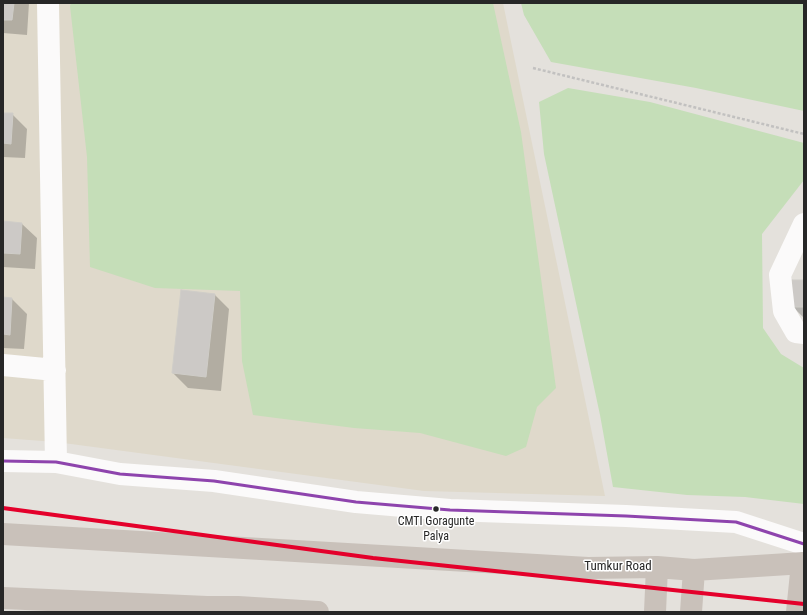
<!DOCTYPE html>
<html>
<head>
<meta charset="utf-8">
<style>
	body { margin:0 }
	#map { position:relative; width:807px; height:615px; overflow:hidden; background:#e4e1dc; font-family:"Roboto Condensed",sans-serif }
	canvas { display:block }
	.frame { position:absolute; inset:0; border:4px solid #272727; pointer-events:none }
</style>
</head>
<body>
<div id="map">
<canvas width="807" height="615"></canvas>
<div class="frame"></div>
</div>
<script>
const context = document.querySelector('canvas').getContext('2d');
context.lineJoin = 'round';
function fillPath(path, color) { context.fillStyle = color; context.fill(path, 'evenodd'); }
const toPath = rows => new Path2D(rows.map(r => 'M' + r).join(''));
function stroke(path, color, width, dash) { context.strokeStyle = color; context.lineWidth = width; context.lineCap = dash ? 'butt' : 'round'; context.setLineDash(dash || []); context.stroke(path); }
function drawText(font, color, halo, rows, align = 'center') {
  context.font = font + ' "Roboto Condensed",sans-serif'; context.lineWidth = 3; context.setLineDash([]); context.textBaseline = 'middle'; context.strokeStyle = halo; context.fillStyle = color; for (const [text, x, y, turn = 0] of rows) {
    context.save(); context.translate(x, y); context.rotate((+turn || 0) * Math.PI / 180); context.textAlign = isNaN(turn) ? turn : align; if (halo) context.strokeText(text, 0, 0); context.fillText(text, 0, 0); context.restore();
  }
}
fillPath(toPath([
	[3,3,503,3,605,496,424,491,56,442,3,438]
]), '#dfd9cb');
fillPath(toPath([
	[71,3,493,3,521,132,556,388,537,407,526,447,506,456,420,433,354,428,253,415,242,361,240,291,155,288,90,267,87,157,70,6],
	[521,3,804,3,804,111,696,88,551,62,524,15],
	[568,88,650,102,804,143,804,180,762,234,763,328,781,354,804,368,804,504,745,497,687,495,613,487,600,415,544,154,539,102]
]), '#c5deb8');
fillPath(toPath([
	[3,3,29,3,27,35,3,33],
	[3,114,12,114,27,129,25,158,3,157],
	[3,222,22,224,37,238,35,269,3,267],
	[804,281,804,318,792,306],
	[215,295,229,309,221,391,188,388,173,373],
	[3,298,12,299,27,314,24,349,3,348]
]), '#0003');
const building = toPath([
	[3,3,14,3,12,20,3,20,3,3],
	[3,113,13,113,11,144,3,143,3,113],
	[3,221,22,223,20,254,3,253,3,221],
	[792,280,804,280,804,307,791,307,792,280],
	[181,290,215,294,206,377,172,373,181,290],
	[3,297,12,298,10,335,3,334,3,297]
]);
fillPath(building, '#ccc9c6');
stroke(building, '#cfcdc8', 1);
stroke(toPath([
	[533,68,804,134]
]), '#c2c1c0', 2.5, [3, 2]);
stroke(toPath([
	[48,3,56,462],
	[804,224,780,275,784,311,796,332,804,333],
	[3,365,55,370],
	[3,461,56,462,120,474,214,481,356,502,450,510,626,516,736,522,804,544]
]), '#fbfafa', 22);
stroke(toPath([
	[3,534,588,568,657,567,694,570,804,563],
	[3,598,207,607,238,607,318,612],
	[655,612,657,567],
	[691,612,694,570],
	[797,612,802,563]
]), '#c9c1ba', 22);
stroke(toPath([
	[3,461,56,462,120,474,214,481,356,502,450,510,626,516,736,522,804,544]
]), '#8e44ad', 3);
stroke(toPath([
	[3,508,373,558,804,604]
]), '#e4002b', 4);
for (const [x, y, r, color] of [
	[436,509,3.5,"#272727"]
]) { const dot = new Path2D(); dot.arc(x, y, r, 0, 2 * Math.PI); context.fillStyle = color; context.fill(dot); stroke(dot, '#fff', 1.5); }
drawText('12px', '#272727', '#fff', [
	["CMTI Goragunte",436,522],
	["Palya",436,537]
]);
drawText('13px', '#272727', '#fff', [
	["Tumkur Road",618,567]
]);
</script>
</body>
</html>
